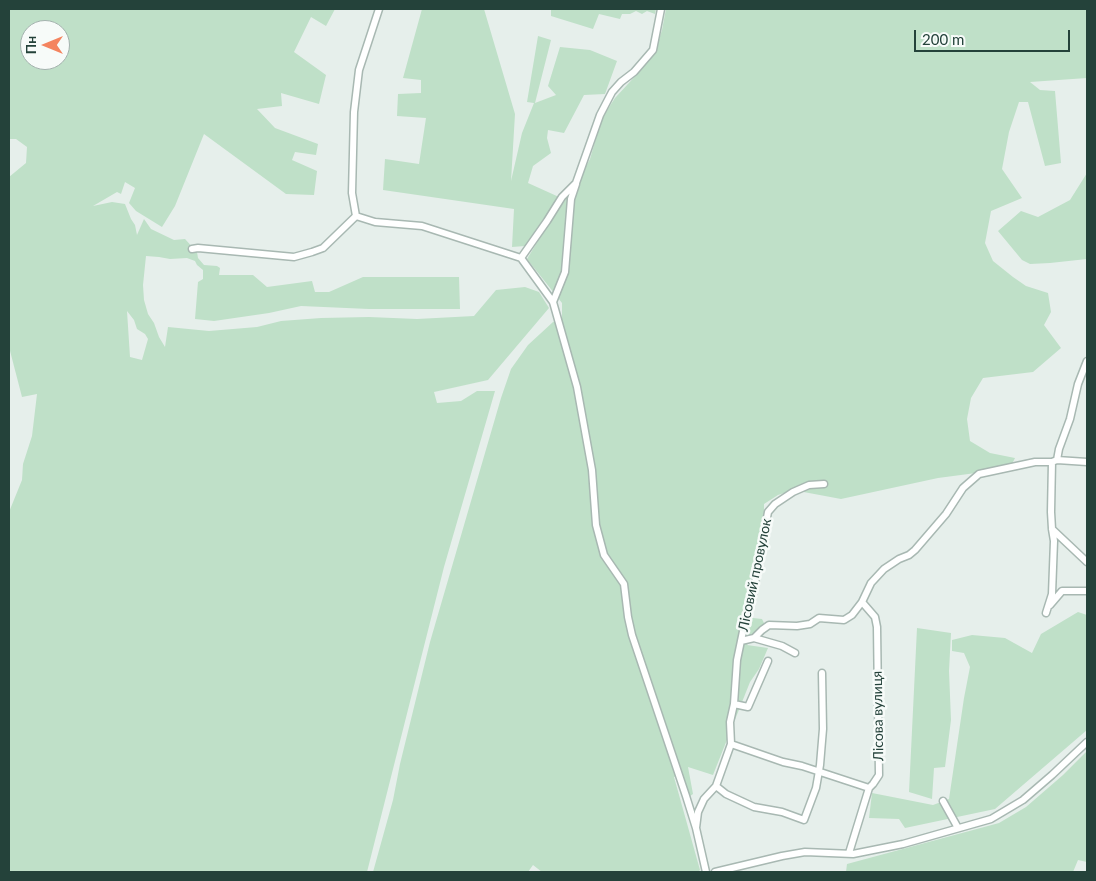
<!DOCTYPE html>
<html>
<head>
<meta charset="utf-8">
<style>
	body { margin:0 }
	#map { position:relative; width:1096px; height:881px; overflow:hidden; background:#e6efeb; font-family:Lato,sans-serif }
	canvas { display:block }
	.frame { position:absolute; inset:0; border:10px solid #24423a; pointer-events:none }
	.north { position:absolute; left:20px; top:20px; width:50px; height:50px; box-sizing:border-box; background:#f7fbf9; border:1px solid #a3b1ad; border-radius:50%; rotate:270deg; font-size:14px; font-weight:700; line-height:20px; text-align:center; color:#24423a }
	.north::after { content:''; display:block; margin:auto; width:18px; height:22px; background:#f4845f; clip-path:polygon(50% 0,100% 100%,50% 72%,0 100%) }
	.scale { position:absolute; left:914px; top:30px; width:156px; height:22px; box-sizing:border-box; border:2px solid #24423a; border-top:0; padding-left:6px; font-size:15px; line-height:18px; white-space:nowrap; color:#24423a; -webkit-text-stroke:4px #f7fbf9; paint-order:stroke }
</style>
</head>
<body>
<div id="map">
<canvas width="1096" height="881"></canvas>
<div class="frame"></div>
<div class="north">Пн</div>
<div class="scale">200 m</div>
</div>
<script>
const context = document.querySelector('canvas').getContext('2d');
context.lineJoin = 'round';
function fillPath(path, color) { context.fillStyle = color; context.fill(path, 'evenodd'); }
const toPath = rows => new Path2D(rows.map(r => 'M' + r).join(''));
function stroke(path, color, width, dash) { context.strokeStyle = color; context.lineWidth = width; context.lineCap = dash ? 'butt' : 'round'; context.setLineDash(dash || []); context.stroke(path); }
function drawText(font, color, halo, rows, align = 'center') {
  context.font = font + ' Lato,sans-serif'; context.lineWidth = 5; context.setLineDash([]); context.textBaseline = 'middle'; context.strokeStyle = halo; context.fillStyle = color; for (const [text, x, y, turn = 0] of rows) {
    context.save(); context.translate(x, y); context.rotate((+turn || 0) * Math.PI / 180); context.textAlign = isNaN(turn) ? turn : align; if (halo) context.strokeText(text, 0, 0); context.fillText(text, 0, 0); context.restore();
  }
}
fillPath(toPath([
	[9,9,335,9,326,26,311,17,294,52,326,75,319,104,281,93,282,106,257,109,275,128,318,144,316,155,295,152,292,160,317,171,314,195,286,194,204,134,175,206,162,227,136,211,129,203,135,188,125,182,121,194,117,192,93,206,112,202,125,204,131,219,135,225,137,235,144,219,151,229,174,240,185,239,197,252,198,258,204,265,217,266,220,268,219,275,253,275,267,287,312,281,315,292,329,292,363,277,459,277,460,309,369,309,301,306,269,313,214,321,195,319,198,282,203,279,203,270,197,265,195,261,187,258,170,259,159,257,146,256,143,285,144,300,148,314,154,323,159,337,165,347,168,327,209,331,257,327,281,321,321,318,369,317,417,319,474,316,496,290,525,287,539,292,549,308,488,380,434,392,437,403,461,401,477,391,495,391,444,567,367,872,9,872,9,512,22,480,23,464,32,436,37,394,22,397,9,347,9,177,26,163,27,147,16,139,9,139],
	[30,30,60,30,60,60,30,60],
	[127,311,134,320,137,329,145,334,148,339,142,360,130,357],
	[422,9,484,9,515,114,511,181,522,133,534,103,527,102,538,36,551,40,535,103,556,95,548,86,560,47,590,50,617,61,605,94,584,95,564,133,548,130,547,138,551,153,533,166,528,183,559,197,525,246,512,247,514,209,383,190,385,159,419,164,426,118,397,116,398,94,421,93,421,80,403,78],
	[551,9,656,9,655,14,647,11,642,14,636,11,630,14,622,14,620,19,599,14,593,29,551,16],
	[666,9,1087,9,1087,78,1030,82,1040,90,1055,91,1061,163,1045,166,1028,102,1019,102,1009,132,1002,169,1022,198,991,211,985,243,993,261,1013,277,1026,286,1048,293,1051,312,1044,325,1061,348,1033,372,983,378,971,398,967,419,970,441,990,453,1015,458,1012,464,976,473,938,478,841,499,793,490,778,495,764,504,764,514,744,617,762,619,765,625,747,645,768,648,759,669,750,682,713,775,688,767,693,794,690,796,682,775,674,777,700,870,698,872,542,872,533,865,528,872,373,872,393,800,400,764,430,642,501,398,511,369,528,345,553,322,562,318,562,303,527,259,547,226,576,185,590,159,602,118,615,98,639,72,655,51,662,30],
	[1087,173,1087,259,1050,263,1030,264,1022,260,998,231,1021,211,1038,217,1070,200],
	[1078,612,1087,615,1087,730,995,809,905,828,899,819,869,818,872,793,933,805,949,799,964,698,970,667,964,653,952,651,952,640,972,635,1005,638,1032,653,1041,634],
	[917,628,951,633,949,671,951,720,945,767,934,768,932,799,909,792],
	[1087,751,1087,862,1078,860,1073,872,846,872,847,864,999,823,1026,807,1063,775]
]), '#bfe0c8');
const minor = toPath([
	[379,9,359,70,354,112,352,193,356,216,375,222,422,226,521,258],
	[192,249,198,248,294,257,312,252,323,248,356,216],
	[521,258,553,302,577,387,592,470,596,525,604,555,624,584,628,617,632,635,686,796,696,828],
	[521,258,547,221,562,197,576,183,600,115,612,92,621,82,634,72,653,50,661,9],
	[553,302,565,272,571,199,576,184],
	[1057,460,1087,462],
	[1052,529,1087,562],
	[1050,605,1062,591,1087,591],
	[1046,613,1052,594,1054,541,1052,529,1051,512,1052,462,1057,460,1059,449,1070,419,1078,384,1087,361],
	[754,638,782,646,795,653],
	[741,641,754,638,762,630,769,625,797,626,810,624,819,618,844,620,852,615,862,602,871,583,884,569,899,559,909,555,915,550,946,514,963,488,979,474,1035,462,1052,462],
	[734,704,737,660,747,612,752,599,768,512,775,504,793,492,809,485,824,484],
	[731,744,783,762,802,766,869,788,873,784,879,775,877,627,875,617,862,602],
	[716,786,726,794,754,807,782,812,804,820,816,788,820,765,823,729,822,673],
	[943,801,958,828],
	[849,853,869,788],
	[706,872,696,828,698,812,704,799,716,786,731,744,730,722,734,704,748,707,768,661],
	[715,872,782,856,805,852,853,854,903,844,991,819,1023,800,1052,775,1087,742]
]);
stroke(minor, '#a8b8b2', 9);
stroke(minor, '#fff', 6);
drawText('14px', '#24423a', '#f7fbf9', [
	["Лісовий провулок",755,575,-78],
	["Лісова вулиця",878,716,-91]
]);
</script>
</body>
</html>
